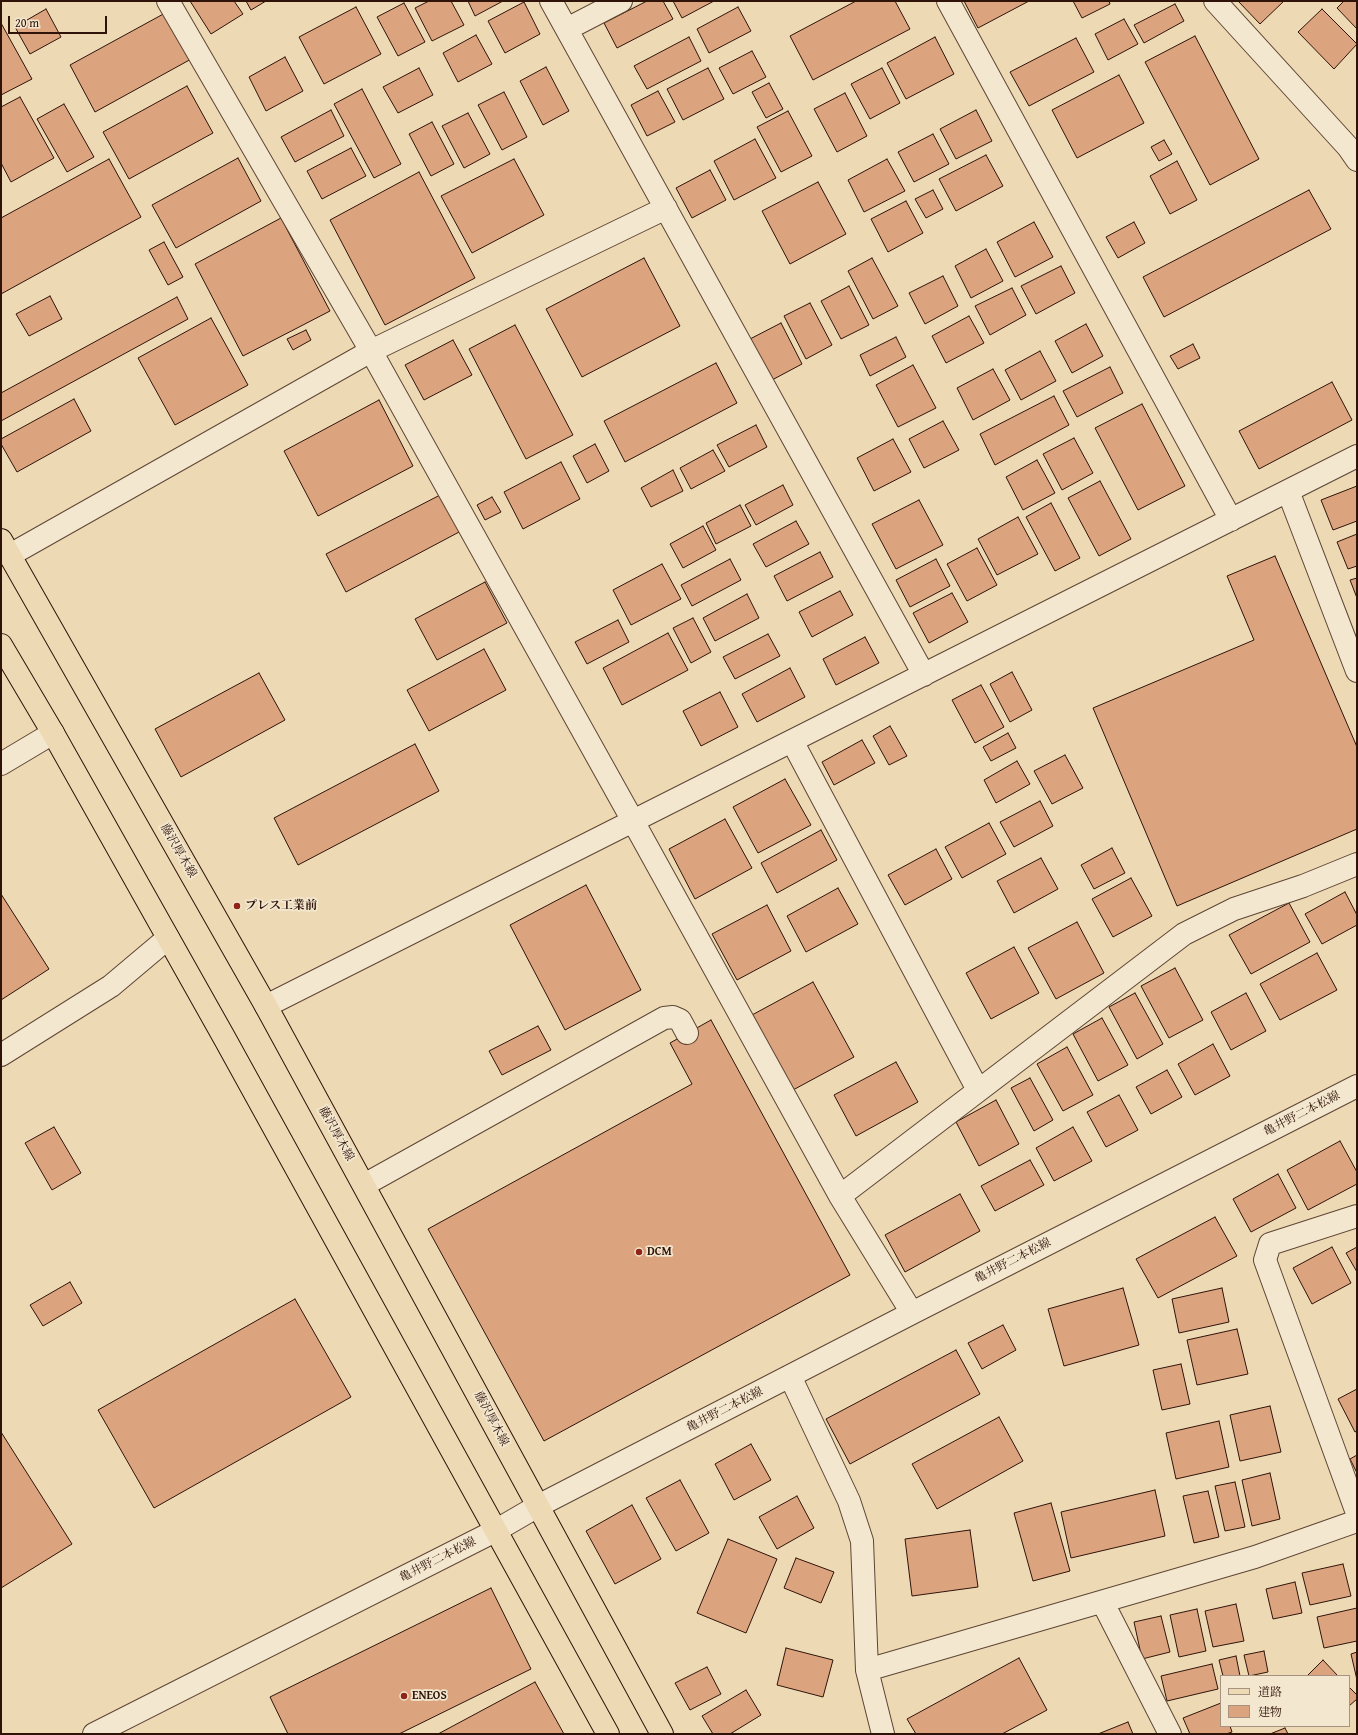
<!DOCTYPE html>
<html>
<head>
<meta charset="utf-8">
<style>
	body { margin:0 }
	#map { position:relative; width:1358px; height:1735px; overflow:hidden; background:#eddab5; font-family:"Gentium Book Plus","Noto Serif JP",serif }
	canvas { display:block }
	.frame { position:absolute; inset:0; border:2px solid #2f1309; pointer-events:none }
	.legend { position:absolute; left:1220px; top:1675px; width:130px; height:52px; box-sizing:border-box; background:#f3e7cf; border:1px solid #a59280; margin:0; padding:5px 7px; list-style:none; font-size:12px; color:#2f1309 }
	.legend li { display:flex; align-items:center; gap:8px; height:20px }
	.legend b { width:20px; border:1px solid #a59280 }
	.scale { position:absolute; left:8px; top:16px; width:99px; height:18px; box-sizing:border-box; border:2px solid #2f1309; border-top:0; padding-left:5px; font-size:12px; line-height:14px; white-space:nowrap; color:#2f1309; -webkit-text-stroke:3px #f3e7cf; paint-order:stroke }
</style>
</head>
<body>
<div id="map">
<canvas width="1358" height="1735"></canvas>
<div class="frame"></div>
<ul class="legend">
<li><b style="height:5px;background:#eddab5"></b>道路</li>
<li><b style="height:11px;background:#dba47e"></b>建物</li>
</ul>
<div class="scale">20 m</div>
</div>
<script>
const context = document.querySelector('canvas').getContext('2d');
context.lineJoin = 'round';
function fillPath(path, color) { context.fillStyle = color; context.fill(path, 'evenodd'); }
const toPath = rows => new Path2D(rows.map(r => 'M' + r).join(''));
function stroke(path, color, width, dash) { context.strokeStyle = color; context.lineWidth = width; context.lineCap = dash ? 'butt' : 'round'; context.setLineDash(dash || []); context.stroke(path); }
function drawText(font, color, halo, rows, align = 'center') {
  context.font = font + ' "Gentium Book Plus","Noto Serif JP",serif'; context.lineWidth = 3.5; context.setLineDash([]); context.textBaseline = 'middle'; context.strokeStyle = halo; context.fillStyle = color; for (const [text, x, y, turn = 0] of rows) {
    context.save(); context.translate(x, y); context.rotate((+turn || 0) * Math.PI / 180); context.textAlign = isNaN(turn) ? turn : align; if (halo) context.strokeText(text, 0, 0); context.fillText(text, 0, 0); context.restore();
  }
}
const building = toPath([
	[190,1,234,1,243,14,211,34,190,1],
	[246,1,266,1,251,10,246,1],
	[429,1,451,1,464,25,432,41,415,8,429,1],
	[468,1,503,1,475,16,468,1],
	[647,1,663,1,673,19,617,48,604,23,647,1],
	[673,1,714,1,682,18,673,1],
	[856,1,895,1,910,29,813,80,790,36,856,1],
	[964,1,1029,1,978,28,964,1],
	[1073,1,1109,1,1110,4,1082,18,1073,1],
	[1238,1,1284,1,1260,24,1238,1],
	[1344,1,1357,1,1357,29,1337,8,1344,1],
	[524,2,540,34,505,53,488,21,524,2],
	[404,3,425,42,398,56,377,17,404,3],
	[1175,4,1184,21,1144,43,1134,25,1175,4],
	[356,7,381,54,324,84,299,37,356,7],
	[738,7,751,31,709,53,697,29,738,7],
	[46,9,61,37,30,54,15,27,46,9],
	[1322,9,1357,44,1334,69,1298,32,1322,9],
	[167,12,193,58,95,112,70,65,167,12],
	[1124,19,1138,44,1108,60,1095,34,1124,19],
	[1,23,32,79,1,95,1,23],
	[476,35,492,64,458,82,443,53,476,35],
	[1195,36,1259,159,1210,185,1145,62,1195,36],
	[689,37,701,61,647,89,634,66,689,37],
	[935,37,954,74,906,99,887,63,935,37],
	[1076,38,1094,72,1029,106,1010,72,1076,38],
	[752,51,766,77,733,94,719,68,752,51],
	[285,57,303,91,266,111,249,77,285,57],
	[546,67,569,111,543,125,520,81,546,67],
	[419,68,433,95,398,113,383,87,419,68],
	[708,68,724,99,683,120,667,89,708,68],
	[882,68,900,103,870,119,851,84,882,68],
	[1119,75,1144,123,1077,158,1052,110,1119,75],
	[769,83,783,109,766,118,752,92,769,83],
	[187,86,213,133,129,179,103,132,187,86],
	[362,89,401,164,374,178,334,104,362,89],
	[658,91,675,122,647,136,631,105,658,91],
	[504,92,527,137,502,150,478,105,504,92],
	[845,93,867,136,837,152,814,109,845,93],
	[20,97,54,158,11,182,1,163,1,107,20,97],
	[64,104,94,157,67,172,37,119,64,104],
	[331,110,344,136,295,162,281,137,331,110],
	[976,110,992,141,956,159,940,129,976,110],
	[788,111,812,156,781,172,757,127,788,111],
	[468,113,490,154,464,168,442,126,468,113],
	[432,122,454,164,431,176,409,134,432,122],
	[933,134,949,164,914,182,898,152,933,134],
	[755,139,776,178,734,200,714,161,755,139],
	[1164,140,1172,154,1159,161,1151,147,1164,140],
	[351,148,366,176,322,199,307,171,351,148],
	[986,155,1003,186,956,211,939,179,986,155],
	[238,158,261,201,176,248,152,205,238,158],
	[109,159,141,217,1,294,1,218,109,159],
	[514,159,544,215,472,253,441,196,514,159],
	[887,159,905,191,864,212,848,180,887,159],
	[1177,161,1197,200,1170,214,1150,176,1177,161],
	[710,170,726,200,692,218,676,188,710,170],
	[419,172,475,278,385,325,330,220,419,172],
	[818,182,846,234,790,264,762,211,818,182],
	[933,190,943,209,926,218,915,199,933,190],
	[1309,190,1331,229,1164,317,1143,277,1309,190],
	[906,201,923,233,888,252,871,219,906,201],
	[281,218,330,311,243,356,195,264,281,218],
	[1034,222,1053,257,1015,277,997,242,1034,222],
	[1134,222,1145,243,1118,258,1106,237,1134,222],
	[164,242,183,277,168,285,149,250,164,242],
	[986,249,1003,281,971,298,955,266,986,249],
	[644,258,680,326,582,377,546,309,644,258],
	[872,258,898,306,873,319,848,271,872,258],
	[1061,266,1075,293,1036,314,1021,286,1061,266],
	[943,276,958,306,925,324,909,293,943,276],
	[849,286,869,325,841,339,821,301,849,286],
	[1012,288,1026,315,990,335,975,306,1012,288],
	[50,296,62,319,29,336,16,314,50,296],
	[177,297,188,319,1,421,1,393,177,297],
	[810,303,832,345,806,359,784,316,810,303],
	[969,316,984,343,946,363,932,336,969,316],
	[211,318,248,385,175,425,138,358,211,318],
	[781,323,802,364,772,380,750,339,781,323],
	[1086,324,1103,356,1072,373,1055,341,1086,324],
	[515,325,573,435,526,459,469,349,515,325],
	[306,330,311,340,293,350,287,339,306,330],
	[896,337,906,357,870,376,860,355,896,337],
	[453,340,472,375,424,400,405,365,453,340],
	[1193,344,1200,358,1178,369,1170,356,1193,344],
	[1040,351,1056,381,1021,400,1005,370,1040,351],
	[716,363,737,403,625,462,604,421,716,363],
	[913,365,936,408,898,427,876,385,913,365],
	[1110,367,1123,393,1077,417,1063,391,1110,367],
	[993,369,1010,400,973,420,957,388,993,369],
	[1332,382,1352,420,1259,469,1239,431,1332,382],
	[1054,396,1069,425,995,465,980,434,1054,396],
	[74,399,91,431,17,472,1,444,1,439,74,399],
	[379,400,413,466,318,516,284,451,379,400],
	[1142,404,1185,486,1138,510,1095,428,1142,404],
	[943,421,959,450,924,468,909,439,943,421],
	[756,425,767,447,729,467,717,445,756,425],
	[1074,438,1093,473,1062,490,1043,454,1074,438],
	[893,439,911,472,874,491,857,458,893,439],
	[595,444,609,471,587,483,573,456,595,444],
	[713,450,725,471,691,489,680,468,713,450],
	[1037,460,1055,493,1023,510,1006,477,1037,460],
	[561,462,580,499,523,529,504,492,561,462],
	[673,470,683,491,651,507,641,488,673,470],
	[1100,481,1131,539,1099,556,1068,498,1100,481],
	[783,485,793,505,756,525,745,505,783,485],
	[1357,486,1357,521,1333,530,1321,500,1357,486],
	[442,494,461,531,346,592,326,554,442,494],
	[492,497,501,512,485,520,477,505,492,497],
	[919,500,943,545,896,569,872,524,919,500],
	[1051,503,1080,558,1055,571,1026,517,1051,503],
	[740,505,751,526,716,544,706,523,740,505],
	[1018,517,1038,554,997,575,978,539,1018,517],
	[796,521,809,544,766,567,753,544,796,521],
	[703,526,716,550,683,568,670,544,703,526],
	[1357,534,1357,566,1348,569,1337,542,1357,534],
	[977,548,997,585,967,601,947,564,977,548],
	[820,552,833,577,787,601,774,576,820,552],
	[1275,556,1357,747,1357,829,1177,906,1093,708,1254,640,1227,576,1275,556],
	[730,559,741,580,692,606,681,585,730,559],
	[936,559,950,586,910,607,896,580,936,559],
	[662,564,681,599,631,625,613,590,662,564],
	[1357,578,1357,598,1350,580,1357,578],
	[485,582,507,623,437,660,415,619,485,582],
	[840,591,853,615,812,637,799,612,840,591],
	[952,593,968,622,929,643,913,613,952,593],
	[747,594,759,618,715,641,703,618,747,594],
	[693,618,711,652,691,663,673,628,693,618],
	[618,620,629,642,587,664,575,642,618,620],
	[668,633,688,670,622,705,603,668,668,633],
	[768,634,780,656,735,679,723,657,768,634],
	[865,637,879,663,836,685,823,659,865,637],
	[484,649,506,690,429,731,407,690,484,649],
	[790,668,805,697,757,722,742,694,790,668],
	[1012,672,1032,710,1010,722,990,684,1012,672],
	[259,673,285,720,181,777,155,729,259,673],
	[981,685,1004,727,975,743,952,700,981,685],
	[720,692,738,727,701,746,683,711,720,692],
	[890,726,907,756,889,765,873,736,890,726],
	[1008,733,1016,748,991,761,983,747,1008,733],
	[862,740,875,763,834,785,822,762,862,740],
	[415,744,439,791,298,865,274,818,415,744],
	[1065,755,1083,788,1052,804,1034,771,1065,755],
	[1017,761,1030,784,996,803,984,780,1017,761],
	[785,779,811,825,758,853,733,807,785,779],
	[1040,801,1053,826,1014,847,1000,822,1040,801],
	[725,819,752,868,695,899,669,849,725,819],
	[989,823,1006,854,962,878,945,847,989,823],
	[821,830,837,860,777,893,761,863,821,830],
	[1112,848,1125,873,1094,889,1081,865,1112,848],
	[936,849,952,879,905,905,888,875,936,849],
	[1041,858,1058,889,1014,913,997,881,1041,858],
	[1131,878,1152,916,1113,937,1092,899,1131,878],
	[586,885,641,990,565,1030,510,925,586,885],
	[838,888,858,924,806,952,787,916,838,888],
	[1345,892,1357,915,1357,925,1322,944,1305,914,1345,892],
	[1,894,49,969,1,1000,1,894],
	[1289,903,1310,942,1251,974,1229,935,1289,903],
	[767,905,791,951,737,980,712,934,767,905],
	[1077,922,1104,973,1056,999,1028,948,1077,922],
	[1014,947,1039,993,991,1019,966,973,1014,947],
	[1317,953,1337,990,1280,1020,1260,984,1317,953],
	[1175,968,1203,1020,1169,1038,1141,986,1175,968],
	[813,982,854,1057,793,1090,752,1015,813,982],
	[1135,993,1163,1044,1137,1059,1109,1007,1135,993],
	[1246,993,1266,1031,1231,1050,1211,1012,1246,993],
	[1102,1018,1128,1065,1098,1081,1073,1034,1102,1018],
	[711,1020,850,1275,544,1441,428,1229,692,1084,670,1043,711,1020],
	[538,1026,551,1050,502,1075,489,1051,538,1026],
	[1213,1044,1230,1076,1195,1095,1178,1064,1213,1044],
	[1067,1047,1093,1095,1063,1111,1037,1064,1067,1047],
	[896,1062,918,1102,856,1136,834,1095,896,1062],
	[1167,1070,1182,1097,1151,1114,1136,1087,1167,1070],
	[1030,1078,1053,1120,1034,1131,1011,1088,1030,1078],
	[1119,1095,1138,1130,1106,1147,1087,1112,1119,1095],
	[996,1100,1019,1144,979,1166,956,1122,996,1100],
	[54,1127,81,1173,52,1190,25,1143,54,1127],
	[1073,1127,1092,1161,1054,1181,1036,1148,1073,1127],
	[1340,1141,1357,1172,1357,1184,1308,1210,1287,1170,1340,1141],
	[1030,1160,1044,1185,995,1211,981,1186,1030,1160],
	[1278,1174,1296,1208,1251,1232,1233,1199,1278,1174],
	[960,1194,980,1231,905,1272,885,1235,960,1194],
	[1215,1217,1237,1256,1158,1298,1136,1259,1215,1217],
	[1332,1247,1351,1283,1312,1304,1293,1268,1332,1247],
	[1357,1247,1357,1272,1346,1253,1357,1247],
	[70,1282,82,1303,43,1326,30,1305,70,1282],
	[1123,1288,1139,1345,1064,1366,1048,1309,1123,1288],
	[1222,1288,1229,1322,1179,1333,1172,1299,1222,1288],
	[295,1299,351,1397,154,1508,98,1410,295,1299],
	[1003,1325,1016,1350,982,1369,968,1343,1003,1325],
	[1237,1329,1248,1374,1197,1385,1187,1340,1237,1329],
	[956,1350,980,1394,850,1464,826,1419,956,1350],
	[1181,1364,1190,1404,1162,1410,1153,1370,1181,1364],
	[1357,1389,1357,1431,1355,1432,1338,1399,1357,1389],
	[1270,1406,1281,1452,1240,1461,1230,1415,1270,1406],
	[999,1417,1023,1461,937,1509,912,1464,999,1417],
	[1219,1421,1229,1467,1176,1479,1166,1433,1219,1421],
	[1,1432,72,1544,1,1588,1,1432],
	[751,1444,771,1480,734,1500,715,1464,751,1444],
	[1357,1455,1357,1473,1350,1459,1357,1455],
	[1270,1473,1280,1519,1252,1526,1242,1480,1270,1473],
	[680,1480,709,1533,676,1551,646,1498,680,1480],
	[1235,1482,1245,1527,1225,1531,1215,1486,1235,1482],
	[1155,1490,1165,1536,1071,1558,1061,1512,1155,1490],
	[1208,1491,1219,1537,1194,1543,1183,1496,1208,1491],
	[797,1496,814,1528,777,1549,759,1517,797,1496],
	[1051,1503,1070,1571,1033,1581,1014,1513,1051,1503],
	[632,1505,661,1559,615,1584,586,1531,632,1505],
	[970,1530,978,1587,912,1596,905,1539,970,1530],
	[728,1539,777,1559,746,1633,697,1613,728,1539],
	[796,1558,834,1572,821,1603,784,1588,796,1558],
	[1343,1564,1351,1596,1310,1605,1302,1573,1343,1564],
	[1295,1582,1302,1613,1273,1619,1266,1589,1295,1582],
	[491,1588,531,1669,399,1734,288,1734,270,1697,491,1588],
	[1236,1604,1244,1641,1213,1647,1205,1611,1236,1604],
	[1357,1608,1357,1641,1324,1648,1317,1617,1357,1608],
	[1197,1609,1206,1651,1179,1657,1170,1615,1197,1609],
	[1161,1616,1170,1652,1142,1659,1134,1622,1161,1616],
	[786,1648,833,1660,823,1697,777,1685,786,1648],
	[1264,1651,1268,1672,1249,1676,1244,1655,1264,1651],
	[1357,1652,1357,1680,1351,1654,1357,1652],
	[1236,1656,1240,1676,1223,1676,1219,1660,1236,1656],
	[1019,1658,1047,1710,1002,1734,916,1734,907,1719,1019,1658],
	[1323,1660,1338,1676,1307,1676,1323,1660],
	[1212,1664,1218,1689,1167,1701,1161,1676,1212,1664],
	[707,1667,721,1694,690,1710,675,1683,707,1667],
	[535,1682,564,1734,438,1734,535,1682],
	[1349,1687,1357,1695,1357,1699,1349,1706,1349,1687],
	[746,1690,761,1715,730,1734,713,1734,702,1716,746,1690],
	[1221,1703,1221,1726,1230,1726,1232,1732,1226,1734,1190,1734,1183,1718,1221,1703],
	[1128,1722,1133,1734,1098,1734,1128,1722],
	[1285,1728,1288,1734,1270,1734,1285,1728]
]);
fillPath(building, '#dba47e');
stroke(building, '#2f1309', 1);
const minor = toPath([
	[168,1,371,351,633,821,840,1196,912,1313],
	[551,1,924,675],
	[948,1,1231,520],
	[1215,1,1348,147,1357,160],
	[567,29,621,1],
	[1288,491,1357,671],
	[10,555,371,351,666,208],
	[792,741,978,1090],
	[1,764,53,733],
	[266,1006,1357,456],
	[1,1055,111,986,168,938],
	[364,1185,664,1018,673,1017,680,1020,687,1033],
	[840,1196,1184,934,1234,909,1303,886,1357,864],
	[1357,1216,1270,1244,1265,1260,1357,1513],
	[790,1376,849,1501,862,1541,867,1670,883,1734],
	[1103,1603,1170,1734],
	[867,1670,1255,1557,1357,1521],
	[94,1734,495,1531,538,1506,912,1313,1357,1086]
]);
const major = toPath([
	[1,540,266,1006,662,1734],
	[1,645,53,733,225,1039,608,1734]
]);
stroke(minor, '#5e4534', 24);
stroke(major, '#2f1309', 24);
stroke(minor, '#f3e7cf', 22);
stroke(major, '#eddab5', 22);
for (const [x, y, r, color] of [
	[237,906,4,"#8f2418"],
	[639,1252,4,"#8f2418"],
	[404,1696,4,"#8f2418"]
]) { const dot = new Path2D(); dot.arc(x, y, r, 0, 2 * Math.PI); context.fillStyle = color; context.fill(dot); stroke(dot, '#f3e7cf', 1.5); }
drawText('12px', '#2f1309', '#f3e7cf', [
	["藤沢厚木線",178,851,60],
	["亀井野二本松線",1302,1114,-27],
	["藤沢厚木線",336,1134,61],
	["亀井野二本松線",1013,1261,-27],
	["亀井野二本松線",725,1410,-27],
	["藤沢厚木線",491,1419,62],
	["亀井野二本松線",438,1560,-27]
]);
drawText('bold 12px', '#2f1309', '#f3e7cf', [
	["プレス工業前",245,906],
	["DCM",647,1252],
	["ENEOS",412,1696]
], 'left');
</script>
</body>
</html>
